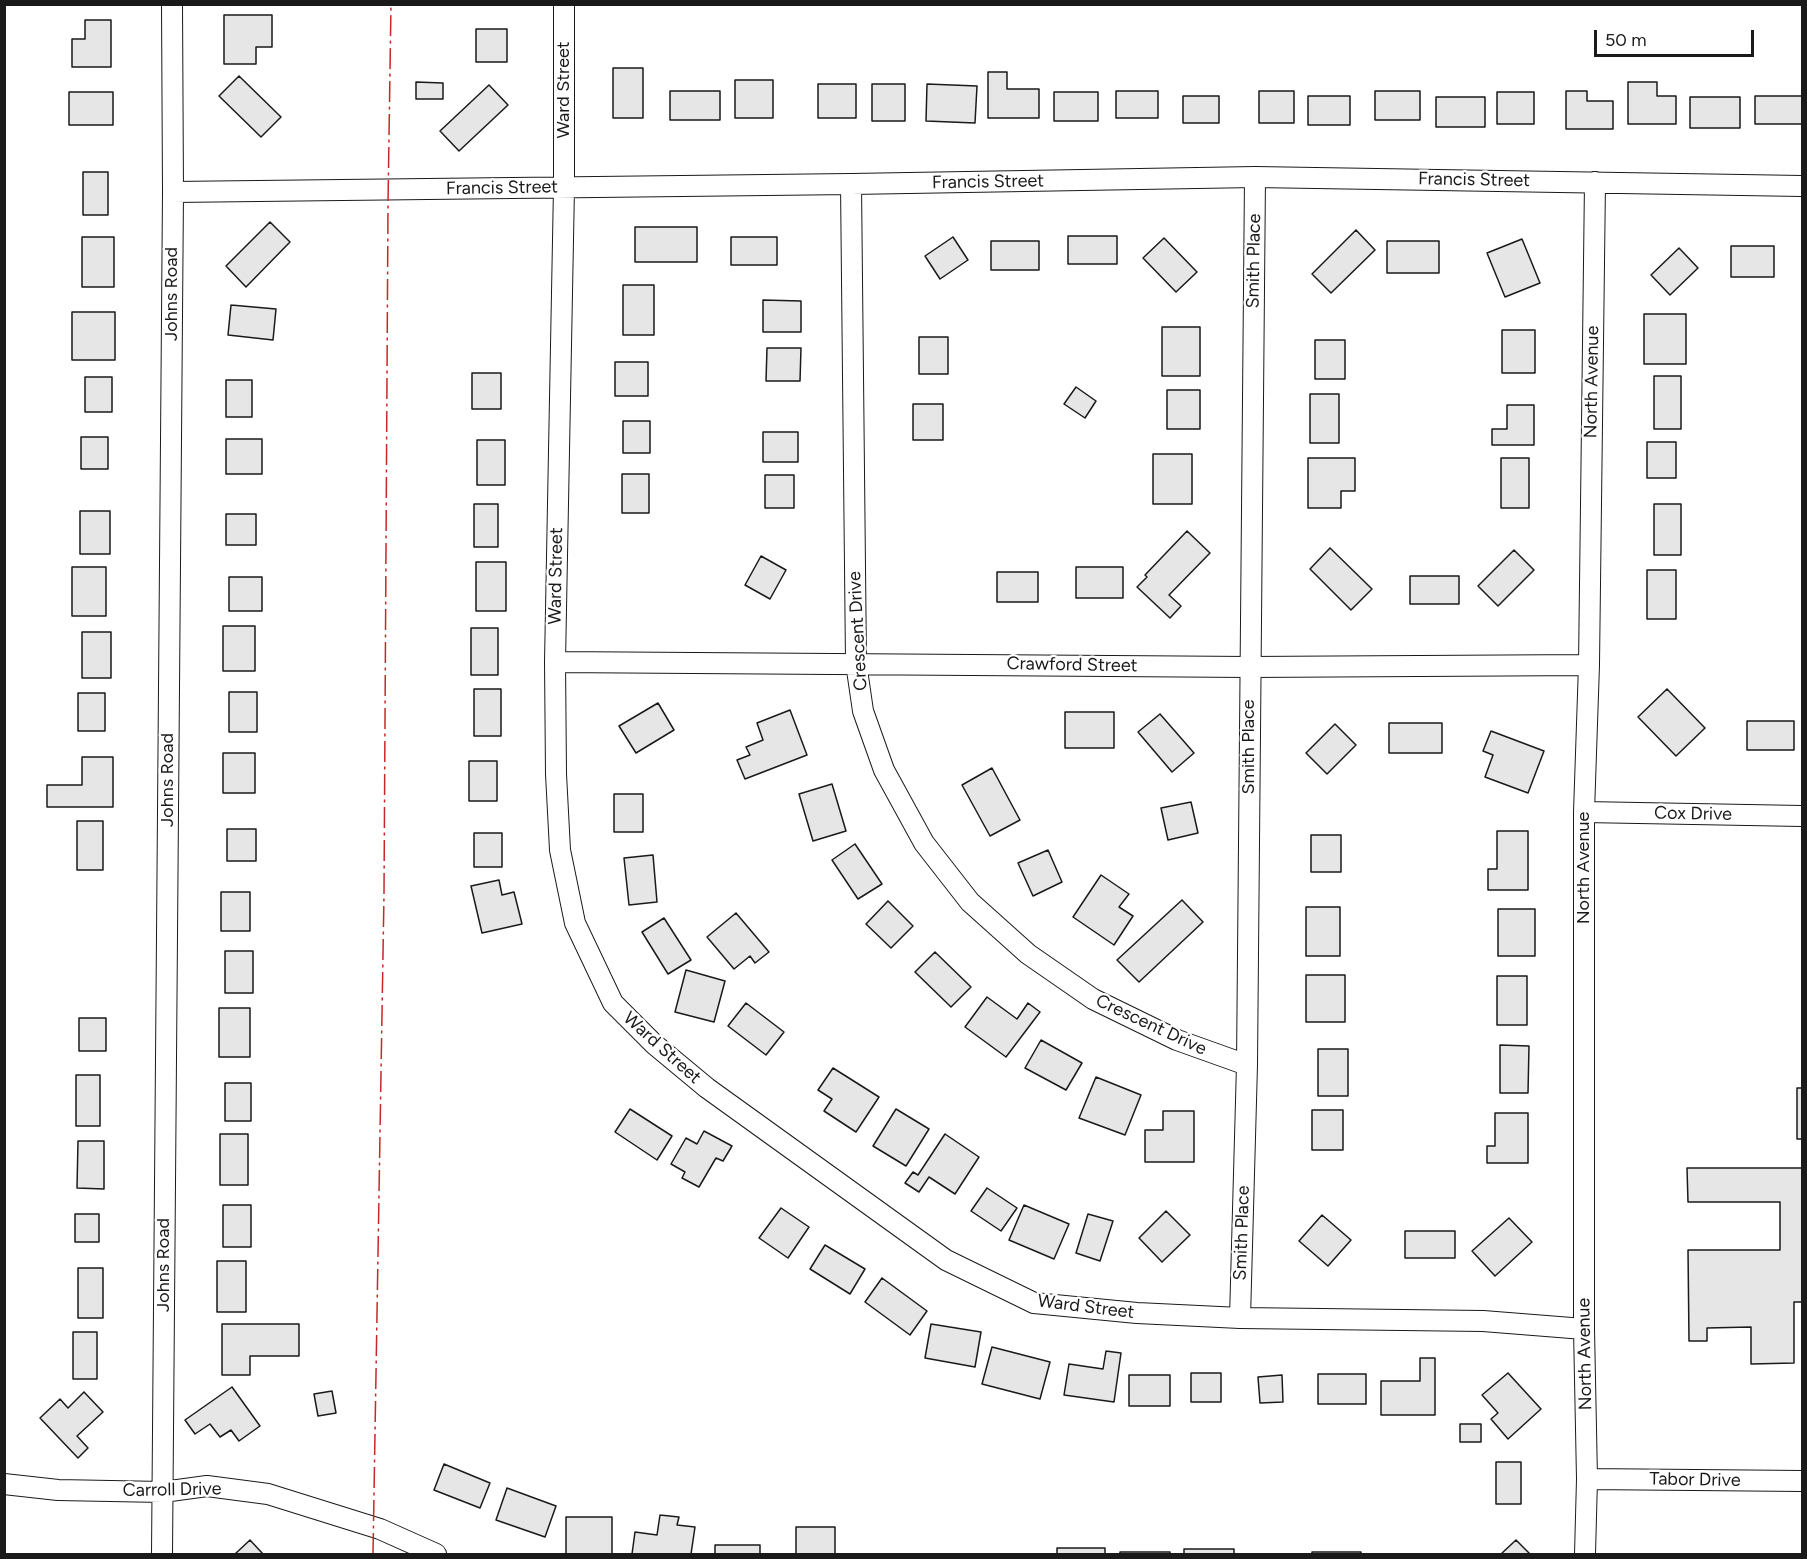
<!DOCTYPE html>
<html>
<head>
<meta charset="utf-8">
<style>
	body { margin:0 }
	#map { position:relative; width:1807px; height:1559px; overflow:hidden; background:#fff; font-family:Figtree,sans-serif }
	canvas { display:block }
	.frame { position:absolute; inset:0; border:6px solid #1a1a1a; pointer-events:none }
	.scale { position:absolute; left:1594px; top:30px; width:160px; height:27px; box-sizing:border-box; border:3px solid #1a1a1a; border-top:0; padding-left:8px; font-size:18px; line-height:21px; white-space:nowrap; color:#1a1a1a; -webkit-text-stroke:4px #fff; paint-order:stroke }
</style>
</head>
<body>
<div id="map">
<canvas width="1807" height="1559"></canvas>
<div class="frame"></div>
<div class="scale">50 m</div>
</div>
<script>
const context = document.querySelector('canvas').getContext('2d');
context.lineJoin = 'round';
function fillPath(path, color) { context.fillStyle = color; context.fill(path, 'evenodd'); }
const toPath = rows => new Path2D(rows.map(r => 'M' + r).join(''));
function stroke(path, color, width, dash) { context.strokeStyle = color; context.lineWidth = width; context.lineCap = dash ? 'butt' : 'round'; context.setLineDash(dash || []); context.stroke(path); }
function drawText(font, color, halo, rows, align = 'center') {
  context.font = font + ' Figtree,sans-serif'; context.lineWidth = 4.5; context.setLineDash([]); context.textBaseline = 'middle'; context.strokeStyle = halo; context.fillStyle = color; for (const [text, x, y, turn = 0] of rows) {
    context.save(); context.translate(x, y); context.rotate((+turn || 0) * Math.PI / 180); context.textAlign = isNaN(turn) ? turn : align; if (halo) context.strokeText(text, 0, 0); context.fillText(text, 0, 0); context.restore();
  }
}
const building = toPath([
	[224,15,272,15,272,47,256,47,256,64,224,64,224,15],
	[85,20,111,20,111,67,72,67,72,39,85,39,85,20],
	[476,29,507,29,507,62,476,62,476,29],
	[613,68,643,68,643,118,613,118,613,68],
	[988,72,1007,72,1007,89,1039,89,1039,118,988,118,988,72],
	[239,76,281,117,261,137,219,96,239,76],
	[735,80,773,80,773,118,735,118,735,80],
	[416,82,443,83,443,99,416,99,416,82],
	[1628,82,1657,82,1657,96,1676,96,1676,124,1628,124,1628,82],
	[818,84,856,84,856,118,818,118,818,84],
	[872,84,905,84,905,121,872,121,872,84],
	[927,84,977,86,975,123,926,121,927,84],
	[489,85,508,105,459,151,440,131,489,85],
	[670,91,720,91,720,120,670,120,670,91],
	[1116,91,1158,91,1158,118,1116,118,1116,91],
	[1259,91,1294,91,1294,123,1259,123,1259,91],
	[1375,91,1420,91,1420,120,1375,120,1375,91],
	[1566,91,1587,91,1587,101,1613,101,1613,129,1566,129,1566,91],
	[69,92,113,92,113,125,69,125,69,92],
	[1054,92,1098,92,1098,121,1054,121,1054,92],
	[1497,92,1534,92,1534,124,1497,124,1497,92],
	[1183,96,1219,96,1219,123,1183,123,1183,96],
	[1308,96,1350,96,1350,125,1308,125,1308,96],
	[1755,96,1802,96,1802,124,1755,124,1755,96],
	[1436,97,1485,97,1485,127,1436,127,1436,97],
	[1690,97,1740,97,1740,128,1690,128,1690,97],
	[83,172,108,172,108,215,83,215,83,172],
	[270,222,290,242,246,287,226,266,270,222],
	[635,227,697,227,697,262,635,262,635,227],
	[1356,230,1375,250,1331,293,1312,274,1356,230],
	[1068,236,1117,236,1117,264,1068,264,1068,236],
	[82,237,114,237,114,287,82,287,82,237],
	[731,237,777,237,777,265,731,265,731,237],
	[953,237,968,260,940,279,925,256,953,237],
	[1164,238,1197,272,1176,292,1143,258,1164,238],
	[1522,239,1540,283,1505,297,1487,253,1522,239],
	[991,241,1039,241,1039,270,991,270,991,241],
	[1387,241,1439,241,1439,273,1387,273,1387,241],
	[1731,246,1774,246,1774,277,1731,277,1731,246],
	[1679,248,1698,268,1670,295,1651,275,1679,248],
	[623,285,654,285,654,335,623,335,623,285],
	[763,300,801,301,801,332,763,332,763,300],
	[231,305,276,309,273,340,228,335,231,305],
	[72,312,115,312,115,360,72,360,72,312],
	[1644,314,1686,314,1686,364,1644,364,1644,314],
	[1162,327,1200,327,1200,376,1162,376,1162,327],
	[1502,330,1535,330,1535,373,1502,373,1502,330],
	[919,337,948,337,948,374,919,374,919,337],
	[1315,340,1345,340,1345,379,1315,379,1315,340],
	[767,348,801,348,800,381,766,381,767,348],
	[615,362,648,362,648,396,615,396,615,362],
	[472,373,501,373,501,409,472,409,472,373],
	[1654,376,1681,376,1681,429,1654,429,1654,376],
	[85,377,112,377,112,412,85,412,85,377],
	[226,380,252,380,252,417,226,417,226,380],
	[1076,387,1096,401,1085,418,1064,404,1076,387],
	[1167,390,1200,390,1200,429,1167,429,1167,390],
	[1310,394,1339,394,1339,443,1310,443,1310,394],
	[913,404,943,404,943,440,913,440,913,404],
	[1507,405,1534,405,1534,445,1492,445,1492,429,1507,429,1507,405],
	[623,421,650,421,650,453,623,453,623,421],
	[763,432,798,432,798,462,763,462,763,432],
	[81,437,108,437,108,469,81,469,81,437],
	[226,439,262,439,262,474,226,474,226,439],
	[477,440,505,440,505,485,477,485,477,440],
	[1647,442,1676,442,1676,478,1647,478,1647,442],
	[1153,454,1192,454,1192,504,1153,504,1153,454],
	[1308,458,1355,458,1355,491,1341,491,1341,508,1308,508,1308,458],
	[1501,458,1529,458,1529,508,1501,508,1501,458],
	[622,474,649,474,649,513,622,513,622,474],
	[765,475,794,475,794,508,765,508,765,475],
	[474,504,498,504,498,547,474,547,474,504],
	[1654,504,1681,504,1681,555,1654,555,1654,504],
	[80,511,110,511,110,554,80,554,80,511],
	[226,514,256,514,256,545,226,545,226,514],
	[1187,531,1210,553,1169,595,1181,606,1170,618,1137,587,1147,577,1145,575,1187,531],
	[1330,548,1372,589,1351,610,1310,569,1330,548],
	[1514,550,1534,570,1498,606,1478,586,1514,550],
	[761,556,786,570,770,599,745,585,761,556],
	[476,562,506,562,506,611,476,611,476,562],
	[72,567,106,567,106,616,72,616,72,567],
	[1076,567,1123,567,1123,598,1076,598,1076,567],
	[1647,570,1676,570,1676,619,1647,619,1647,570],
	[997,572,1038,572,1038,602,997,602,997,572],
	[1410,576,1459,576,1459,604,1410,604,1410,576],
	[229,577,262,577,262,611,229,611,229,577],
	[223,626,255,626,255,671,223,671,223,626],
	[471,628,498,628,498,675,471,675,471,628],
	[82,632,111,632,111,678,82,678,82,632],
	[474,689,501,689,501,736,474,736,474,689],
	[1667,689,1705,728,1676,756,1638,717,1667,689],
	[229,692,257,692,257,732,229,732,229,692],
	[78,693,105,693,105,731,78,731,78,693],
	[658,703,674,730,636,753,619,726,658,703],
	[790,710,807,755,745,779,737,760,750,755,746,747,763,740,757,723,790,710],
	[1065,712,1114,712,1114,748,1065,748,1065,712],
	[1160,714,1194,753,1172,772,1138,732,1160,714],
	[1747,721,1794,721,1794,750,1747,750,1747,721],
	[1389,723,1442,723,1442,753,1389,753,1389,723],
	[1335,724,1356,745,1327,774,1306,753,1335,724],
	[1491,731,1544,751,1528,793,1485,777,1493,755,1483,751,1491,731],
	[223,753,255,753,255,793,223,793,223,753],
	[82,757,113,757,113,807,47,807,47,785,82,785,82,757],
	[469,761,497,761,497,801,469,801,469,761],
	[992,768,1020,820,990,836,962,785,992,768],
	[832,784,846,831,813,841,799,794,832,784],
	[614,794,643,794,643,832,614,832,614,794],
	[1191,802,1198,833,1168,840,1161,808,1191,802],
	[77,821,103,821,103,870,77,870,77,821],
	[227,829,256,829,256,861,227,861,227,829],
	[1497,831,1528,831,1528,890,1488,890,1488,869,1497,869,1497,831],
	[474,833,502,833,502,867,474,867,474,833],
	[1311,835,1341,835,1341,872,1311,872,1311,835],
	[855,844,882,884,858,899,832,860,855,844],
	[1048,850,1062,882,1033,896,1018,863,1048,850],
	[653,855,657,902,629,905,624,858,653,855],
	[1101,875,1129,894,1119,907,1133,916,1114,945,1073,917,1101,875],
	[499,880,502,895,514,892,522,924,482,933,471,886,499,880],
	[221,892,250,892,250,931,221,931,221,892],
	[1182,900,1203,922,1139,982,1117,960,1182,900],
	[888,901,913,926,891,948,866,924,888,901],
	[1306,907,1340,907,1340,956,1306,956,1306,907],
	[1498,909,1535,909,1535,956,1498,956,1498,909],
	[736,913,769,952,755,963,750,956,734,969,707,937,736,913],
	[664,918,691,960,668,974,642,932,664,918],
	[225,951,253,951,253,993,225,993,225,951],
	[935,952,971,987,951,1007,915,972,935,952],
	[686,970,725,981,714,1022,675,1012,686,970],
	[1306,975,1345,975,1345,1022,1306,1022,1306,975],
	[1497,976,1527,976,1527,1025,1497,1025,1497,976],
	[987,997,1017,1019,1028,1003,1040,1012,1006,1057,965,1027,987,997],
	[746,1003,784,1032,766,1055,728,1026,746,1003],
	[219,1008,250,1008,250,1057,219,1057,219,1008],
	[79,1018,106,1018,106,1051,79,1051,79,1018],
	[1041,1040,1082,1063,1066,1090,1025,1068,1041,1040],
	[1500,1045,1529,1046,1528,1093,1500,1093,1500,1045],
	[1318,1049,1348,1049,1348,1096,1318,1096,1318,1049],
	[833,1068,879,1097,856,1132,824,1111,832,1099,818,1090,833,1068],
	[76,1075,100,1075,100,1126,76,1126,76,1075],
	[1096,1077,1141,1095,1125,1135,1079,1118,1096,1077],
	[225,1083,251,1083,251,1121,225,1121,225,1083],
	[1797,1088,1802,1088,1802,1139,1797,1139,1797,1088],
	[630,1109,672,1136,657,1160,615,1132,630,1109],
	[896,1109,929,1129,906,1166,873,1146,896,1109],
	[1312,1110,1343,1110,1343,1150,1312,1150,1312,1110],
	[1163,1111,1194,1111,1194,1162,1145,1162,1145,1130,1163,1130,1163,1111],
	[1495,1113,1528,1113,1528,1163,1487,1163,1487,1146,1495,1146,1495,1113],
	[704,1131,732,1146,723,1161,716,1158,699,1187,682,1178,685,1172,671,1164,686,1138,697,1144,704,1131],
	[220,1134,248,1134,248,1185,220,1185,220,1134],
	[945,1134,979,1157,955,1194,929,1177,919,1192,905,1183,913,1172,918,1175,945,1134],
	[78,1141,104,1141,104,1189,77,1188,78,1141],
	[1687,1168,1802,1168,1802,1302,1794,1302,1794,1363,1751,1364,1751,1327,1707,1328,1707,1341,1689,1341,1688,1250,1780,1250,1780,1202,1688,1202,1687,1168],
	[987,1188,1017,1208,1001,1231,971,1211,987,1188],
	[223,1205,251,1205,251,1247,223,1247,223,1205],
	[1024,1205,1069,1224,1054,1259,1009,1240,1024,1205],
	[781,1208,809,1227,788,1258,759,1238,781,1208],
	[1166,1211,1190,1235,1162,1262,1139,1238,1166,1211],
	[75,1214,99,1214,99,1242,75,1242,75,1214],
	[1088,1214,1113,1221,1100,1261,1076,1253,1088,1214],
	[1322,1215,1351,1240,1328,1266,1299,1241,1322,1215],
	[1509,1218,1532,1242,1495,1276,1472,1251,1509,1218],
	[1405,1231,1455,1231,1455,1258,1405,1258,1405,1231],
	[825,1245,865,1269,850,1294,810,1269,825,1245],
	[217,1261,246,1261,246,1312,217,1312,217,1261],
	[78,1268,103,1268,103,1318,78,1318,78,1268],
	[882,1278,927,1311,910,1335,865,1302,882,1278],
	[222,1324,299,1324,299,1356,250,1356,250,1375,222,1375,222,1324],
	[931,1324,981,1332,975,1367,925,1358,931,1324],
	[73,1332,97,1332,97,1379,73,1379,73,1332],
	[992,1347,1050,1362,1040,1399,982,1384,992,1347],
	[1106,1351,1121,1353,1114,1402,1064,1395,1069,1364,1103,1369,1106,1351],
	[1420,1358,1435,1358,1435,1415,1381,1415,1381,1381,1420,1381,1420,1358],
	[1191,1373,1221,1373,1221,1402,1191,1402,1191,1373],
	[1508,1373,1541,1409,1508,1439,1491,1419,1498,1413,1482,1395,1508,1373],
	[1318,1374,1366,1374,1366,1404,1318,1404,1318,1374],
	[1129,1375,1170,1375,1170,1406,1129,1406,1129,1375],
	[1282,1375,1283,1402,1260,1403,1258,1377,1282,1375],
	[232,1387,260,1426,239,1441,231,1430,220,1437,210,1424,195,1434,185,1420,232,1387],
	[332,1391,336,1413,318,1416,314,1394,332,1391],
	[84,1392,103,1412,77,1436,88,1448,78,1458,40,1418,60,1399,68,1408,84,1392],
	[1460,1424,1481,1424,1481,1442,1460,1442,1460,1424],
	[1496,1462,1521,1462,1521,1504,1496,1504,1496,1462],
	[444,1464,490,1483,480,1508,434,1490,444,1464],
	[507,1488,556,1506,545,1537,496,1520,507,1488],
	[660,1515,679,1517,677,1525,695,1527,691,1554,632,1554,635,1532,657,1535,660,1515],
	[566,1517,612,1517,612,1554,566,1554,566,1517],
	[796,1527,835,1527,835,1554,796,1554,796,1527],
	[250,1540,263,1554,235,1554,250,1540],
	[1516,1540,1530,1554,1501,1554,1516,1540],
	[715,1545,760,1545,760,1554,715,1554,715,1545],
	[1057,1548,1105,1548,1105,1554,1057,1554,1057,1548],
	[1184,1549,1234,1549,1234,1554,1184,1554,1184,1549],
	[1120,1552,1170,1552,1170,1554,1120,1554,1120,1552],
	[1312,1552,1361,1552,1361,1554,1312,1554,1312,1552]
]);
fillPath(building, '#e6e6e6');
stroke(building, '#1a1a1a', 1.5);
const minor = toPath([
	[564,4,564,187,555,662,556,774,560,850,575,923,613,1003,654,1044,707,1088,946,1260,1034,1303,1137,1313,1240,1318,1483,1321,1584,1329],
	[851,184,856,663,863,711,884,770,924,843,970,902,1028,954,1093,999,1177,1040,1247,1065],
	[173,192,851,184,1255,177,1802,186],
	[555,662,1249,667,1589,665],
	[1584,812,1802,816],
	[1240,1318,1247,1065,1255,177],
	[1587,1479,1802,1481],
	[4,1484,58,1490,163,1492,207,1486,268,1494,380,1529,436,1554],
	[162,1554,173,192,172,4],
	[1585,1554,1587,1479,1584,1329,1584,812,1589,665,1595,182]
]);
stroke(minor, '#1a1a1a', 22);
stroke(minor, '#fff', 20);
stroke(toPath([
	[373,1554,384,894,388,204,391,4]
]), '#c62828', 1.5, [21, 4.5, 3, 4.5]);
drawText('18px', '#1a1a1a', '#fff', [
	["Ward Street",564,90,-90],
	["Francis Street",1474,180,1],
	["Francis Street",988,182,-1],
	["Francis Street",502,188,-1],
	["Smith Place",1254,261,-89],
	["Johns Road",172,294,-90],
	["North Avenue",1592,382,-89],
	["Ward Street",556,576,-89],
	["Crescent Drive",858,631,-93],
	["Crawford Street",1072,665,1],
	["Smith Place",1249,747,-90],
	["Johns Road",168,780,-90],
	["Cox Drive",1693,814,1],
	["North Avenue",1584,868,-90],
	["Crescent Drive",1151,1025,25],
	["Ward Street",662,1048,42],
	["Smith Place",1242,1233,-88],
	["Johns Road",164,1265,-90],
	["Ward Street",1086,1307,7],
	["North Avenue",1585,1354,-91],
	["Tabor Drive",1695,1480,1],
	["Carroll Drive",172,1490,-1]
]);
</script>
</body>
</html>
